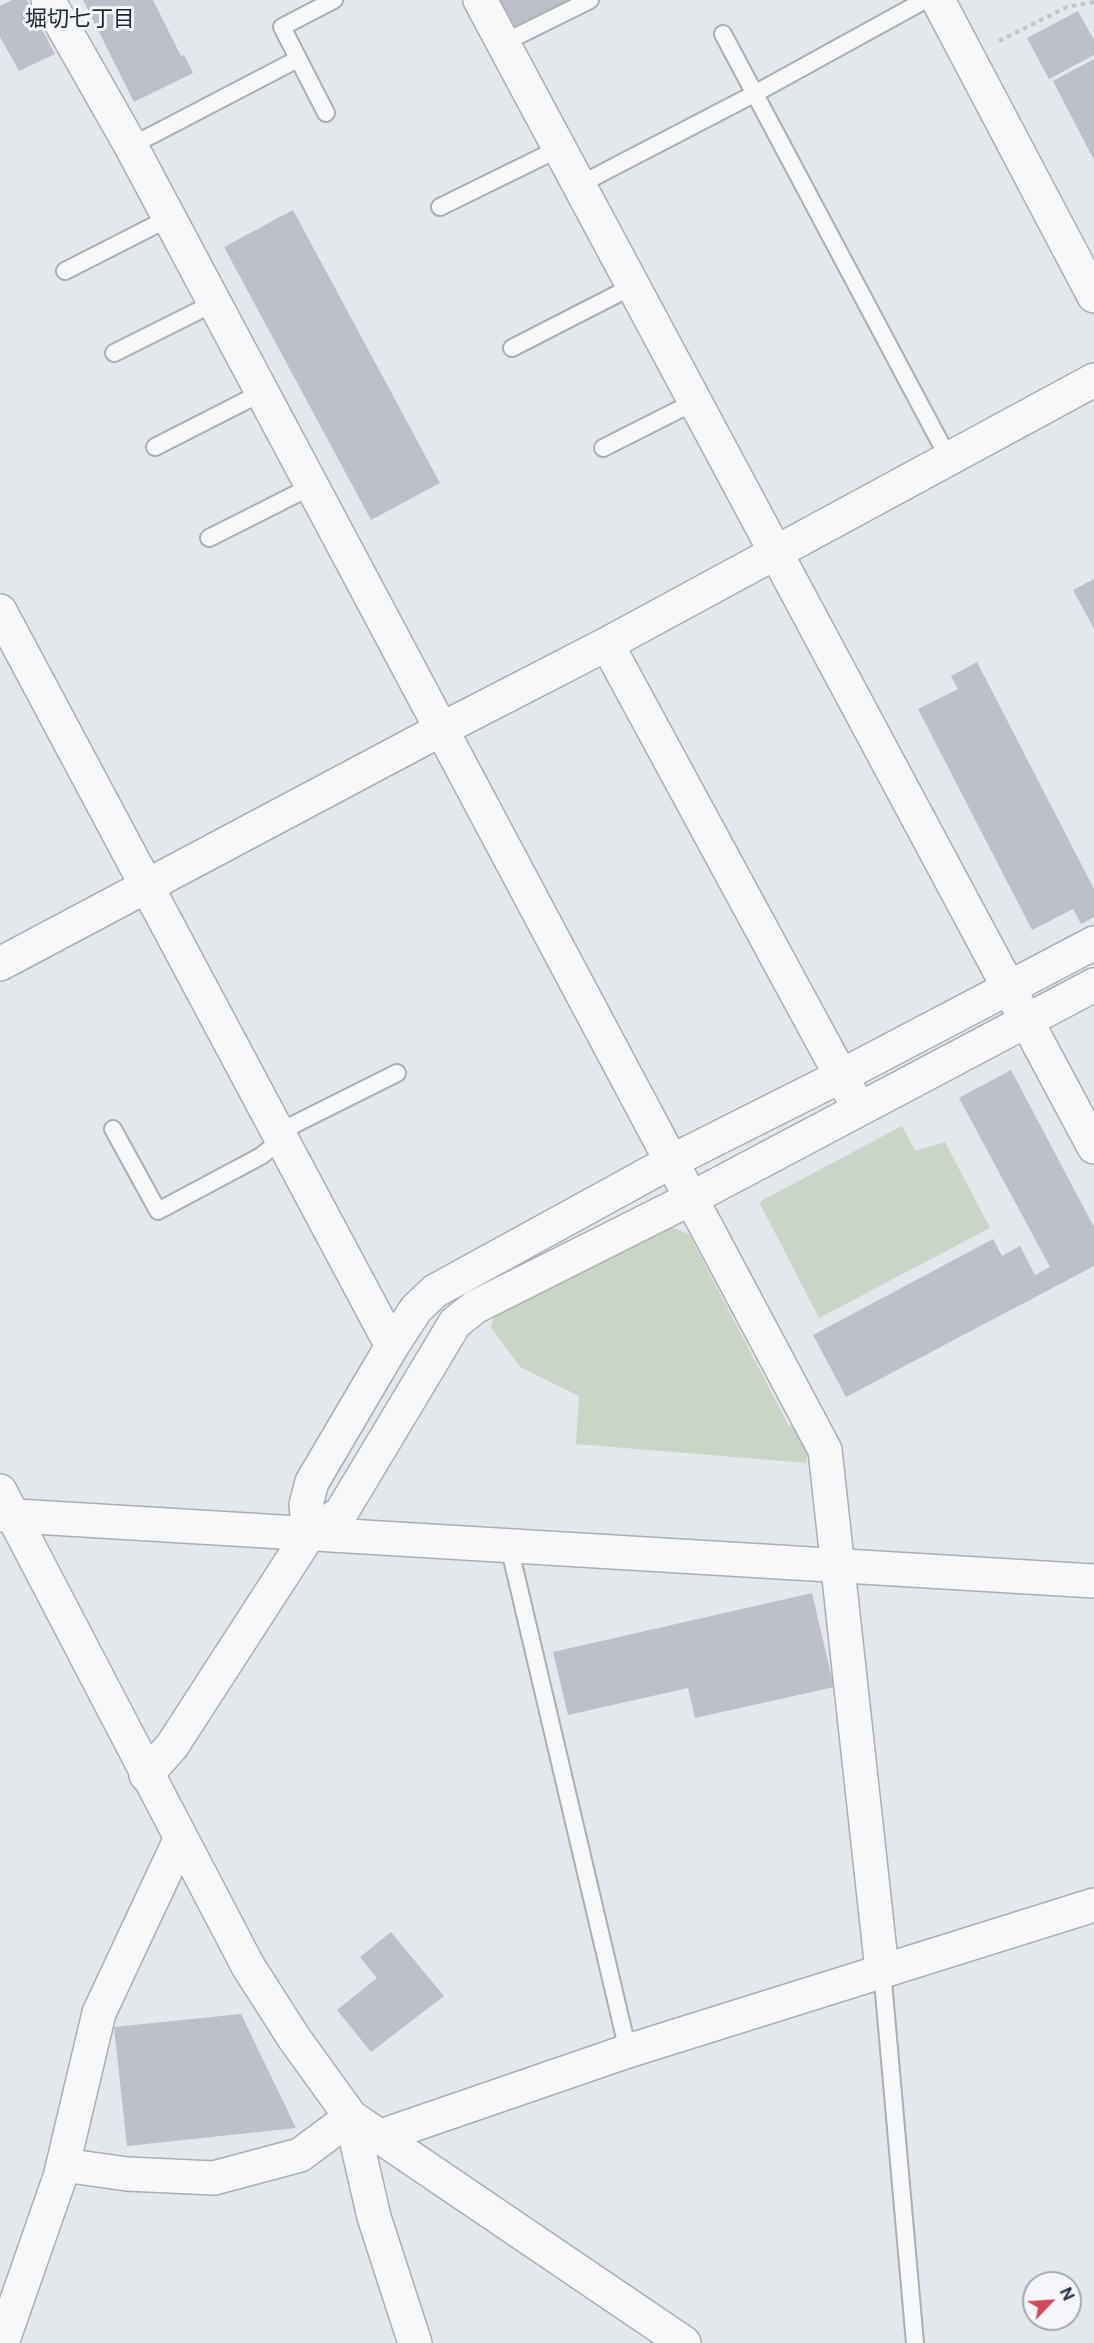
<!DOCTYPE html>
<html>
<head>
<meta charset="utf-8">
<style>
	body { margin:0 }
	#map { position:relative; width:1094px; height:2343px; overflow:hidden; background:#e4e7ec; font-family:"Public Sans",sans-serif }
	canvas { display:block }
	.north { position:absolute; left:1022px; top:2271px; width:60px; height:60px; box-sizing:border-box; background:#f4f6f9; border:2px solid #a4a8b1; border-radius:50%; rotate:65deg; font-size:16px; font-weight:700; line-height:24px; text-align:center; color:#2b3445 }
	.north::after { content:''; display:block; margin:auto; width:21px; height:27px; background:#d1495b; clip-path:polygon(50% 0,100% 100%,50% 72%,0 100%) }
</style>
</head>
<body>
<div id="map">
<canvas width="1094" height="2343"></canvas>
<div class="north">N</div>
</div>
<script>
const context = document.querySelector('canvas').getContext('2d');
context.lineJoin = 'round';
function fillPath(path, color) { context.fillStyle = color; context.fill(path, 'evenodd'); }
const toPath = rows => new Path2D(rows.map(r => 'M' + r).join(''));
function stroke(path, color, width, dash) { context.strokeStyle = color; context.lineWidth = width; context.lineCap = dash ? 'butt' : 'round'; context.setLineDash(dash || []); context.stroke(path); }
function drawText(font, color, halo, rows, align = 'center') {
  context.font = font + ' "Public Sans","Noto Sans JP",sans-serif'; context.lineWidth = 6; context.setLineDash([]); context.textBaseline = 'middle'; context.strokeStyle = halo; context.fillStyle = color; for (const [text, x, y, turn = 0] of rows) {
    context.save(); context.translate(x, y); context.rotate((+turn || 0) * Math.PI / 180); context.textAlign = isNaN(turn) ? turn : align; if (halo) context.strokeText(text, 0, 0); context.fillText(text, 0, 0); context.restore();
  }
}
fillPath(toPath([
	[902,1126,915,1151,945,1142,990,1228,819,1318,759,1202],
	[666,1225,689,1234,789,1426,796,1427,808,1450,806,1463,576,1444,579,1396,520,1367,491,1327,496,1311]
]), '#c9d6c5');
fillPath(toPath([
	[12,0,27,0,55,54,19,71,0,37,0,6],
	[83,0,153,0,181,56,184,55,193,73,134,102],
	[489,0,582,0,508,37],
	[1078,11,1094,40,1094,55,1049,79,1027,38],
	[1094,59,1094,160,1053,81],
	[293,210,440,483,371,520,224,247],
	[1094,579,1094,629,1073,590],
	[977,662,1094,889,1094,917,1081,924,1073,909,1032,930,918,709,958,689,951,676],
	[1011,1070,1094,1227,1094,1266,846,1397,813,1335,993,1239,1002,1256,1020,1246,1035,1275,1050,1267,959,1098],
	[812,1593,834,1687,695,1718,688,1688,568,1715,553,1652],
	[391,1932,444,1996,371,2052,337,2010,377,1978,360,1957],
	[241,2014,296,2128,127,2146,114,2027]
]), '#bbc0ca');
const service = toPath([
	[723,34,949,459],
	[503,43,590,0],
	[326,113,282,27,334,0],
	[131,146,298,59],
	[579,185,756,93,925,0],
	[440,207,558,149],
	[65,271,169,218],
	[512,348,633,286],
	[114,353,214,303],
	[155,447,261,393],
	[603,448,694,402],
	[209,538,312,486],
	[113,1129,158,1211,261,1156,281,1140,293,1125,397,1073],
	[509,1546,628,2051],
	[882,1970,915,2343]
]);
const minor = toPath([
	[48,0,131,146,825,1450,882,1970],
	[480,0,1094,1147],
	[0,611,392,1346],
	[607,644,852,1096],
	[0,964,442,729,607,644,1094,380],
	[309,1534,306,1505,312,1482,392,1346,416,1309,435,1291,672,1161,841,1076,1094,943],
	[146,1775,172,1746,309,1534,341,1513,455,1323,475,1307,692,1198,1094,985],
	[381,2136,628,2051,1094,1905],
	[63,2165,127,2174,214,2178,300,2155,351,2117,374,2217,415,2343],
	[2,2343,60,2177,99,2013,180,1840]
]);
const tertiary = toPath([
	[938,0,1094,296],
	[0,1491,248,1966,294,2038,351,2117,684,2343],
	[0,1515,1094,1581]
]);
stroke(service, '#a9aeb7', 20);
stroke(minor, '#a9aeb7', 36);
stroke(tertiary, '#a9aeb7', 36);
stroke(toPath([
	[999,41,1067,7,1094,2]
]), '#c2c5cb', 4, [4.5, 4.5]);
stroke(service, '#f7f8fa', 16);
stroke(minor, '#f7f8fa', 33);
stroke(tertiary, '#f7f8fa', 33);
drawText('22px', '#1d2536', '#f4f6f9', [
	["堀切七丁目",80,19]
]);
</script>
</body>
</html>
